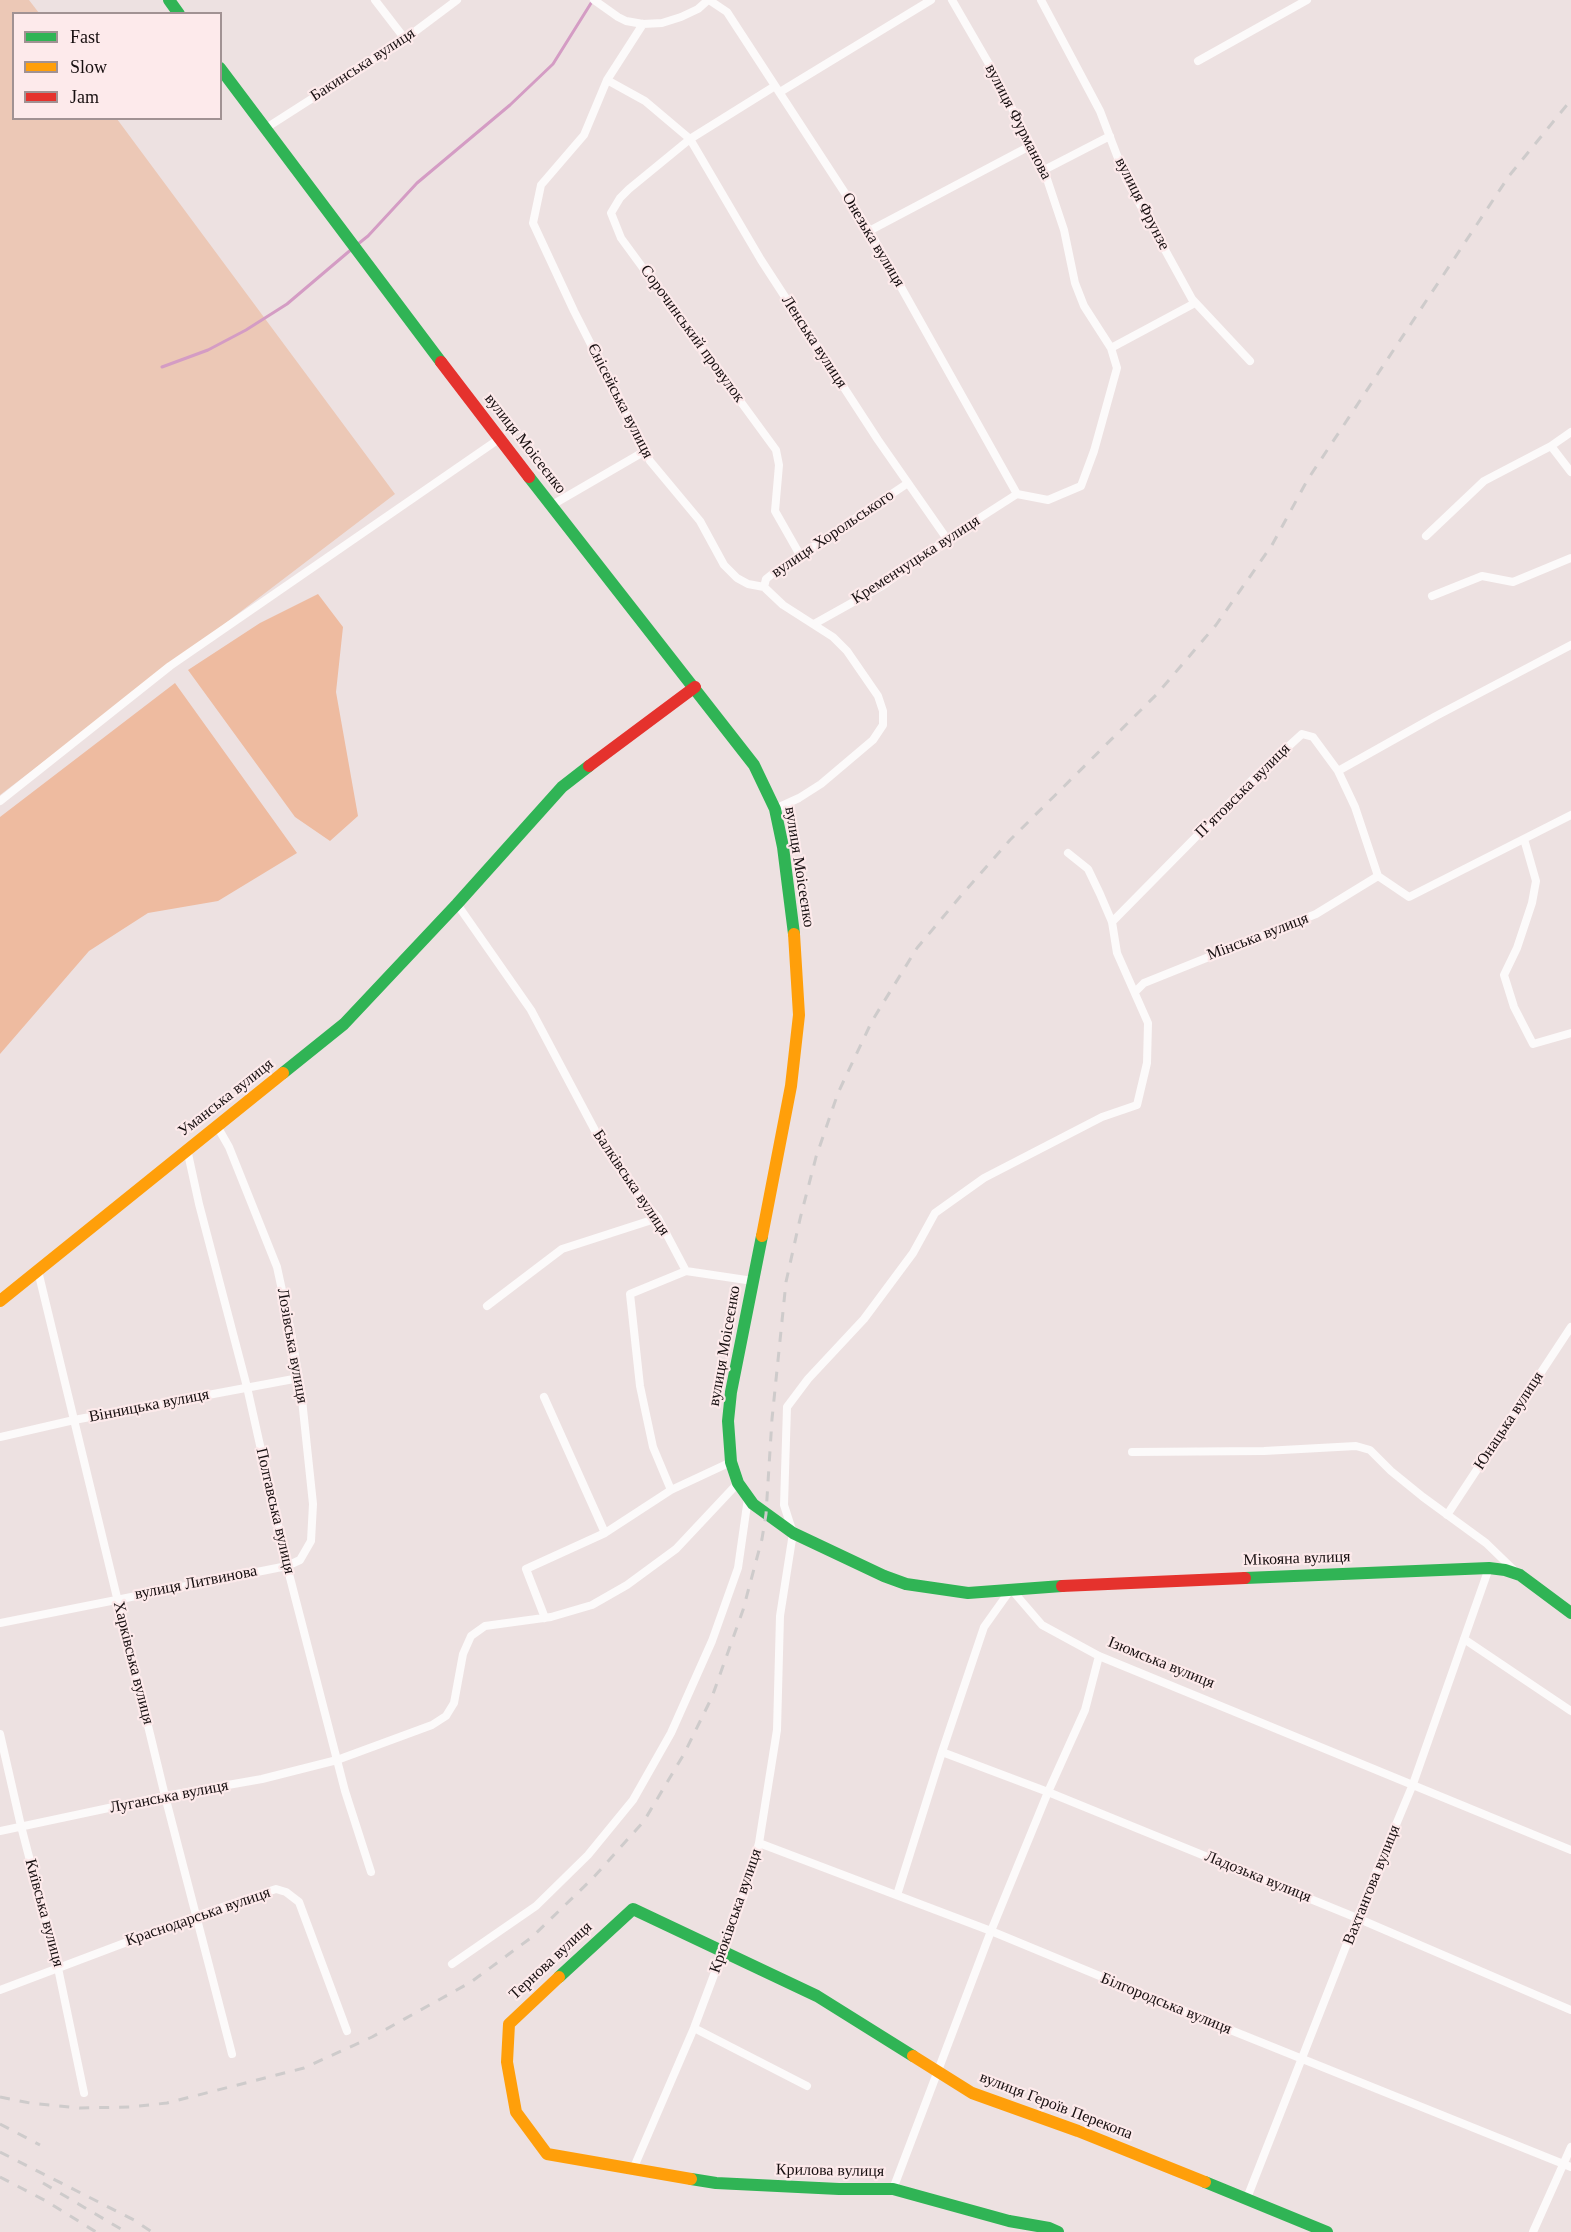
<!DOCTYPE html>
<html>
<head>
<meta charset="utf-8">
<style>
	body { margin:0 }
	#map { position:relative; width:1571px; height:2232px; overflow:hidden; background:#ede1e1; font-family:Georgia,serif }
	canvas { display:block }
	.legend { position:absolute; left:12px; top:12px; width:210px; height:108px; box-sizing:border-box; background:#fdeaeb; border:2px solid #a19293; margin:0; padding:8px 10px; list-style:none; font-size:18px; color:#170f10 }
	.legend li { display:flex; align-items:center; gap:12px; height:30px }
	.legend b { width:30px; border:2px solid #a19293 }
</style>
</head>
<body>
<div id="map">
<canvas width="1571" height="2232"></canvas>
<ul class="legend">
<li><b style="height:8px;background:#30b455"></b>Fast</li>
<li><b style="height:8px;background:#ff9f0a"></b>Slow</li>
<li><b style="height:8px;background:#e5322d"></b>Jam</li>
</ul>
</div>
<script>
const context = document.querySelector('canvas').getContext('2d');
context.lineJoin = 'round';
function fillPath(path, color) { context.fillStyle = color; context.fill(path, 'evenodd'); }
const toPath = rows => new Path2D(rows.map(r => 'M' + r).join(''));
function stroke(path, color, width, dash) { context.strokeStyle = color; context.lineWidth = width; context.lineCap = dash ? 'butt' : 'round'; context.setLineDash(dash || []); context.stroke(path); }
function drawText(font, color, halo, rows, align = 'center') {
  context.font = font + ' Georgia,serif'; context.lineWidth = 4.5; context.setLineDash([]); context.textBaseline = 'middle'; context.strokeStyle = halo; context.fillStyle = color; for (const [text, x, y, turn = 0] of rows) {
    context.save(); context.translate(x, y); context.rotate((+turn || 0) * Math.PI / 180); context.textAlign = isNaN(turn) ? turn : align; if (halo) context.strokeText(text, 0, 0); context.fillText(text, 0, 0); context.restore();
  }
}
fillPath(toPath([
	[0,0,29,0,39,13,14,14,14,118,117,119,395,494,0,795]
]), '#ecc8b6');
fillPath(toPath([
	[318,594,343,627,336,692,358,816,330,841,295,817,188,670,260,623],
	[175,683,297,853,218,901,148,913,89,951,0,1054,0,817]
]), '#eebba0');
stroke(toPath([
	[358,244,368,236,417,183,510,105,553,64,593,0],
	[162,367,208,350,246,330,287,304,353,248]
]), '#d49cc4', 3);
stroke(toPath([
	[375,0,405,39],
	[594,0,618,17,626,21,643,24,662,23,681,17,698,9,708,0],
	[709,0,727,12,869,230,1017,494],
	[952,0,989,64,1044,170,1064,230,1075,283,1084,306,1111,348,1117,368,1094,451,1081,486,1048,500,1017,494],
	[1041,0,1100,111,1126,179,1192,299,1250,361],
	[643,24,607,80,584,135,541,185,533,223,574,311,650,461,700,521,724,565,737,578,748,584,764,587,783,605,833,637,847,651,878,696,883,711,883,725,873,740,821,784,799,798,775,809],
	[1198,61,1307,0],
	[607,80,645,101,690,139,761,260,878,440,947,539],
	[775,86,690,139,629,189,620,198,611,213,621,238,776,450,779,465,775,511,800,555],
	[780,92,931,0],
	[266,128,405,39,457,0],
	[1044,170,1110,136],
	[869,231,1030,146],
	[1111,348,1195,303],
	[1551,446,1571,472],
	[552,505,645,451],
	[1426,536,1484,481,1551,446,1571,432],
	[764,587,766,579,771,575,908,483],
	[1432,596,1482,576,1513,582,1571,558],
	[814,624,882,586,947,539,1017,494],
	[1338,771,1436,716,1571,645],
	[0,801,170,666,499,439],
	[1524,839,1536,881,1532,903,1517,948,1504,975,1514,1007,1533,1044,1571,1033],
	[457,904,531,1010,599,1138,635,1191,658,1218,686,1271,630,1294,640,1386,653,1447,671,1490],
	[1112,922,1256,776,1302,734,1313,737,1338,771,1355,807,1378,876,1409,897,1571,815],
	[1135,992,1144,983,1316,914,1378,876],
	[187,1149,199,1204,247,1387,287,1566,345,1791,371,1872],
	[38,1271,165,1796,232,2054],
	[686,1271,753,1281],
	[487,1306,562,1249,658,1218],
	[544,1397,605,1533],
	[0,1437,74,1420,299,1378],
	[1132,1452,1264,1451,1356,1446,1370,1450,1391,1471,1423,1497,1486,1543,1517,1573],
	[1447,1515,1571,1327],
	[545,1618,526,1569,605,1533,671,1490,731,1462],
	[0,1623,287,1566,300,1560,311,1541,313,1504,301,1390,290,1327,277,1267,229,1147,217,1126],
	[1464,1639,1571,1711],
	[0,1734,21,1826,58,1968,84,2093],
	[942,1752,1048,1792,1357,1918,1571,2010],
	[0,1831,165,1796,262,1779,337,1760,432,1725,446,1716,454,1703,463,1654,471,1636,485,1626,551,1617,592,1605,627,1585,676,1549,738,1483],
	[759,1843,991,1931,1223,2027,1571,2167],
	[897,1895,942,1752,984,1627,1011,1589,1042,1625,1099,1656,1571,1850],
	[452,1964,536,1906,588,1855,633,1800,671,1733,712,1641,738,1568,748,1498],
	[0,1990,196,1916,276,1889,286,1892,299,1902,347,2031],
	[694,2028,807,2086],
	[634,2167,694,2028,744,1895,759,1843,777,1730,780,1616,793,1533,784,1505,787,1407,808,1379,864,1319,913,1253,935,1213,984,1178,1102,1117,1137,1105,1147,1063,1148,1023,1117,953,1112,922,1100,894,1088,869,1068,853],
	[893,2189,991,1931,1048,1792,1085,1710,1099,1656],
	[1247,2198,1357,1918,1413,1784,1489,1568],
	[1533,2232,1571,2147]
]), '#fcfafa', 8);
stroke(toPath([
	[169,0,179,14],
	[220,68,441,362],
	[529,477,754,765,775,809,783,847,794,934],
	[283,1073,344,1024,457,904,562,787,589,766],
	[762,1236,731,1392,728,1421,731,1462,738,1483,753,1504,793,1533,884,1576,906,1584,968,1593,1062,1586],
	[1245,1578,1489,1568,1505,1570,1520,1575,1571,1613],
	[559,1977,633,1909,817,1996,913,2056],
	[691,2179,716,2183,839,2189,893,2189,1009,2221,1049,2228,1058,2232],
	[1205,2182,1327,2232]
]), '#30b455', 12);
stroke(toPath([
	[762,1236,791,1086,799,1015,794,934],
	[0,1301,283,1073],
	[559,1977,509,2024,507,2062,516,2112,547,2154,691,2179],
	[913,2056,972,2093,1078,2131,1205,2182]
]), '#ff9f0a', 12);
stroke(toPath([
	[441,362,529,477],
	[589,766,695,687],
	[1062,1586,1245,1578]
]), '#e5322d', 12);
stroke(toPath([
	[0,2097,30,2103,80,2108,130,2107,167,2103,304,2068,372,2037,471,1982,532,1937,593,1878,644,1821,684,1754,712,1697,743,1610,762,1539,766,1514,772,1419,786,1282,800,1219,816,1157,838,1093,872,1021,917,948,959,898,1010,840,1157,694,1216,625,1272,545,1308,479,1509,176,1571,100],
	[0,2124,40,2145],
	[0,2152,134,2220,152,2232],
	[0,2177,46,2201,96,2232],
	[43,2183,126,2232]
]), '#cecbcb', 3, [10, 10]);
drawText('16px', '#170f10', '#fdeaeb', [
	["Бакинська вулиця",363,65,-33],
	["вулиця Фурманова",1018,122,63],
	["вулиця Фрунзе",1142,204,63],
	["Онезька вулиця",873,240,59],
	["Сорочинський провулок",692,334,54],
	["Ленська вулиця",814,342,57],
	["Єнісейська вулиця",620,401,63],
	["вулиця Моісеєнко",525,444,52],
	["вулиця Хорольського",833,534,-34],
	["Кременчуцька вулиця",916,560,-33],
	["П’ятовська вулиця",1243,791,-45],
	["вулиця Моісеєнко",799,867,81],
	["Мінська вулиця",1258,937,-21],
	["Уманська вулиця",226,1098,-38],
	["Балківська вулиця",631,1183,56],
	["Лозівська вулиця",292,1346,80],
	["вулиця Моісеєнко",725,1346,-80],
	["Вінницька вулиця",149,1406,-11],
	["Юнацька вулиця",1509,1421,-57],
	["Полтавська вулиця",275,1511,77],
	["Мікояна вулиця",1297,1559,-2],
	["вулиця Литвинова",196,1583,-11],
	["Харківська вулиця",133,1663,76],
	["Ізюмська вулиця",1161,1663,22],
	["Луганська вулиця",169,1797,-11],
	["Ладозька вулиця",1258,1877,22],
	["Вахтангова вулиця",1372,1885,-68],
	["Крюківська вулиця",736,1911,-71],
	["Київська вулиця",44,1913,75],
	["Краснодарська вулиця",198,1917,-19],
	["Тернова вулиця",551,1961,-43],
	["Білгородська вулиця",1166,2004,22],
	["вулиця Героїв Перекопа",1056,2106,21],
	["Крилова вулиця",830,2171,1]
]);
</script>
</body>
</html>
